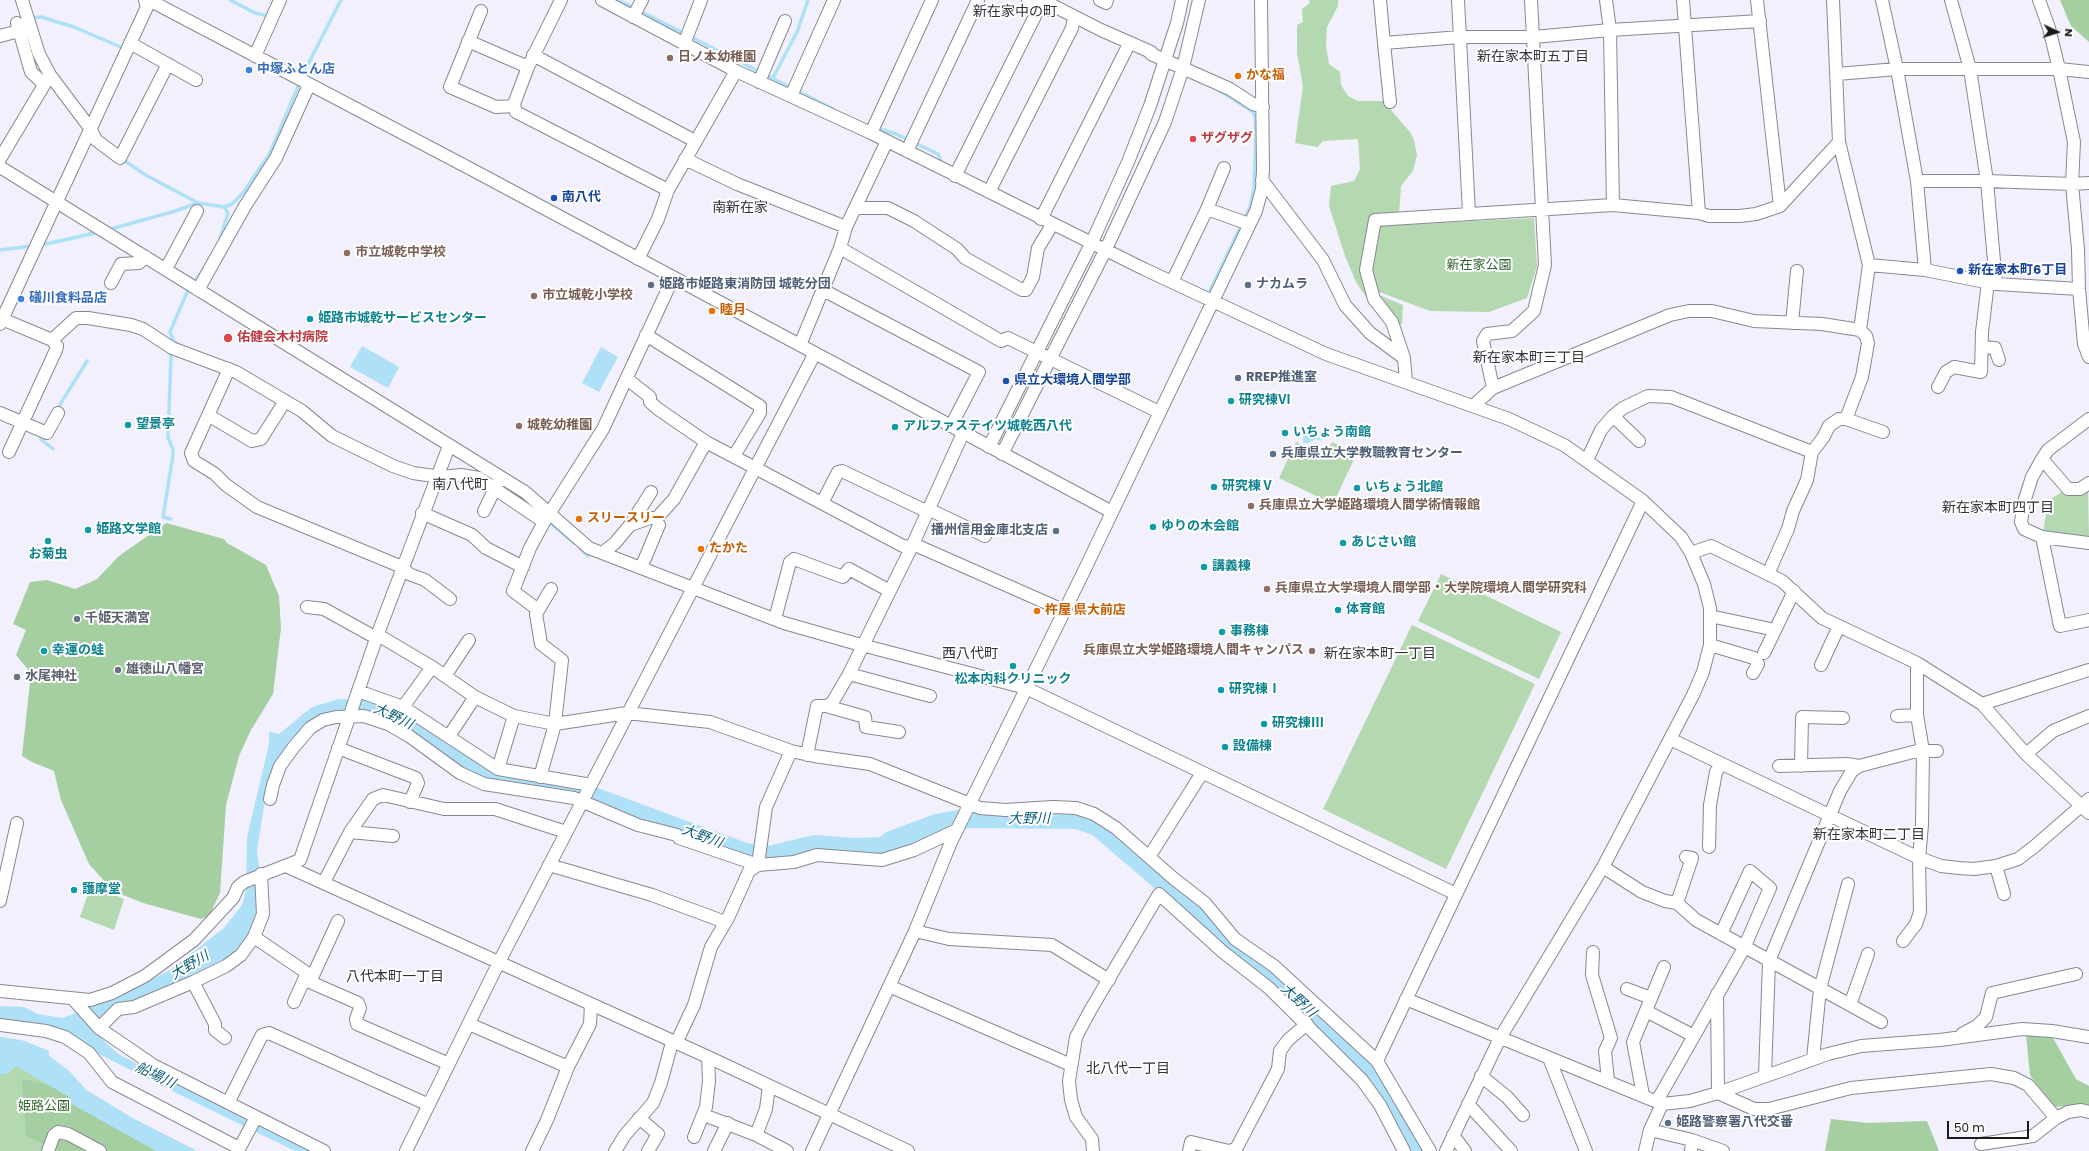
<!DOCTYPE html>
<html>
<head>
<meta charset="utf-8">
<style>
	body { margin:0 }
	#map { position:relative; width:2089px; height:1151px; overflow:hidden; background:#f1f0fc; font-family:Poppins,sans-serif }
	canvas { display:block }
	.north { position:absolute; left:2037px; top:12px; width:40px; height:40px; -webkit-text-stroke:3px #fff; paint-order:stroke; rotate:94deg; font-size:11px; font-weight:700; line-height:16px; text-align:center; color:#1a1a1e }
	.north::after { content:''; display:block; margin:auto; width:14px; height:18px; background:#1a1a1e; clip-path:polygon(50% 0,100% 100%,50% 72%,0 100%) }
	.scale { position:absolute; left:1947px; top:1121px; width:82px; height:18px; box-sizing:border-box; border:2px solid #1a1a1e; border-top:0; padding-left:5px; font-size:12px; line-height:14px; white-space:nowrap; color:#1a1a1e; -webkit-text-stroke:3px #fff; paint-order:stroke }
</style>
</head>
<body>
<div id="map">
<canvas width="2089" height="1151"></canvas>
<div class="north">N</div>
<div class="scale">50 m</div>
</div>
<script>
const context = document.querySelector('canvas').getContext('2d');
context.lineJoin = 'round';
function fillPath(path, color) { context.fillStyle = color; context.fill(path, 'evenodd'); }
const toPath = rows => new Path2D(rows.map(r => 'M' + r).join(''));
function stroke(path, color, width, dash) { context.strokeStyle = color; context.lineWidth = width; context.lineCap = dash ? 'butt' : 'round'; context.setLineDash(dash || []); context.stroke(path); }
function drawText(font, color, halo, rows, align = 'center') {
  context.font = font + ' Poppins,"Noto Sans JP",sans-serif'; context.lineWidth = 4; context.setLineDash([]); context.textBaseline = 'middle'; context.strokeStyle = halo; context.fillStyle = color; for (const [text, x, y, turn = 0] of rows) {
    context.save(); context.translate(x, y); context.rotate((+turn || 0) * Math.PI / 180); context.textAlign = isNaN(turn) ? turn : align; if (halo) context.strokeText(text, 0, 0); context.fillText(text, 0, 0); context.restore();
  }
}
fillPath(toPath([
	[1309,0,1338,0,1338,6,1327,27,1326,46,1329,64,1340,72,1341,85,1348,96,1358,101,1383,101,1410,132,1414,140,1417,155,1413,171,1401,186,1399,215,1379,226,1534,218,1537,266,1527,298,1489,312,1430,311,1377,291,1379,295,1403,305,1402,324,1386,325,1370,303,1356,282,1345,256,1329,206,1331,186,1354,181,1360,169,1358,139,1323,141,1317,147,1295,143,1303,86,1297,53,1297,25,1303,22,1302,9,1310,3],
	[1296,442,1325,456,1332,442,1357,453,1333,504,1279,478],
	[2088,489,2089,538,2043,531,2049,500,2065,490],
	[1441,574,1561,632,1539,679,1418,621],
	[1412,625,1535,684,1446,869,1323,809],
	[91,885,124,899,114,930,80,917],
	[0,1037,24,1041,49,1051,49,1056,69,1071,86,1090,134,1119,197,1151,0,1151]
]), '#b4d8b0');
fillPath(toPath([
	[2060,0,2089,0,2089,42,2071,26],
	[166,523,224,539,227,543,266,565,279,596,281,628,273,694,251,730,239,756,226,805,220,893,209,916,201,919,143,903,113,891,89,864,61,800,54,771,32,762,22,756,31,673,16,655,26,630,13,624,30,582,47,580,75,589,97,579,119,556],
	[2026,1035,2053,1038,2076,1079,2089,1086,2089,1107,2081,1105,2052,1107,2030,1075],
	[22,1079,77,1091,192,1151,58,1151,26,1136],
	[1831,1119,1868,1123,1927,1121,1939,1151,1825,1151]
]), '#a5cfa1');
fillPath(toPath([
	[362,346,399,367,388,388,350,367],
	[601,347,618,357,599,392,582,383],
	[1307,434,1312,437,1316,435,1323,441,1315,439,1309,443,1303,443,1303,435],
	[339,699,368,700,402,713,446,743,445,753,397,722,364,711,335,711,321,717,267,788,257,850,259,866,259,916,242,946,226,958,151,994,93,1028,107,1044,120,1055,176,1084,316,1151,295,1151,168,1089,97,1053,75,1038,0,1023,0,1006,24,1007,38,1014,63,1018,133,989,170,970,224,928,242,905,246,891,247,837,269,744,269,732,279,734,312,707],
	[0,1037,24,1041,49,1051,49,1056,69,1071,86,1090,134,1119,197,1151,156,1151,70,1103,71,1098,16,1066,7,1074,0,1074]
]), '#aee0f8');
stroke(toPath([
	[230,0,255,13,269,16],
	[618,0,833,109],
	[30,18,41,17,74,27,123,48],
	[773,78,797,32,808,0],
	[874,130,884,130,896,134,938,154,942,163,944,164],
	[122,159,144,174,198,203],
	[107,230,172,212,198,203,224,207,232,204,243,193,270,153,305,70,341,0],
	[220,239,228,213,224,207],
	[38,246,99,232],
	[0,250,32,246],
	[1208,295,1250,207,1254,187,1256,137,1255,116,1252,111,1217,89],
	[178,345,173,340,170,332,188,290,205,267],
	[56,411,87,361],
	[44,434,41,439,43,441,53,449],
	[171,519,163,517,173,455,173,450,168,437,171,356,172,351],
	[548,521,574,543],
	[579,547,588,556]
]), '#aee0f8', 3.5);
stroke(toPath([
	[423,732,477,771,495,779,536,783,582,793,745,853,769,856,815,845,853,848,883,847,891,841,936,824,969,818,1077,819,1097,826,1165,884,1228,943,1304,1003,1383,1091,1418,1151]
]), '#aee0f8', 20);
const minor = toPath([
	[22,0,39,54,50,75,90,128,96,140,120,158,168,64],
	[149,0,469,168,1112,512],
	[561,0,528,67,514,104,516,112,668,190],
	[602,0,736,71,871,133,1144,269,1326,354,1509,419,1564,445,1643,501,1681,537,1691,553,1704,584,1710,608,1710,645,1703,672,1693,695,1603,867,1500,1038,1446,1151],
	[1028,0,1048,10],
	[1042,0,1101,30,1151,52,1151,54,1230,89,1253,104,1263,107],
	[1100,0,1106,3,1107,0],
	[1380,0,1384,43,1460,37,1534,37,1610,30,1760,21],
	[1458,0,1469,213],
	[1606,0,1610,30,1613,205],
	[1683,0,1699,213],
	[1757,0,1780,206],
	[1833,0,1839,142,1869,265,1860,330],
	[1882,0,1897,69,1917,181,1925,270],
	[1951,0,1970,69,1987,181,1996,284],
	[2039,0,2049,28,2059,69,2074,142,2072,184,2078,249,2079,289,2084,344,2089,357],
	[481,11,450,87,496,107,514,106],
	[633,17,642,0],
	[17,23,31,72,44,84],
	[0,36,19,31],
	[468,41,528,67],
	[130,43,196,80],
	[683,43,686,39,701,0],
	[1384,43,1390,102],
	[533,55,695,141],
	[255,56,280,0],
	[1837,74,1897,69,2059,69,2089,72],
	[759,82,785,21],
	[791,96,834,0],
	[871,133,932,0],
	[907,151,978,0],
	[0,159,50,75],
	[685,159,737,184,846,227],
	[0,167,525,492,589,548,784,623,854,643,1026,688,1456,894],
	[955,176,1040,6],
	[1262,180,1323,260,1345,305,1370,333,1404,358,1406,382],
	[1917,181,1987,181,2072,184,2089,183],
	[989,192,1072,28,1073,23],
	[856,208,888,208,914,221,957,249,965,258,1022,290,1026,290,1033,277,1038,248,1052,225],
	[1207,209,1224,168],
	[1041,219,1127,48],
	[840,248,1001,341,1008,338,1159,412],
	[638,259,658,219,668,190,736,71],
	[1869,265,1925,270,1996,284,2079,289],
	[166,269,197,211],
	[1172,282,1207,209,1249,224],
	[111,283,121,264,139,263,146,257],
	[198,290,245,206,276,158,309,85],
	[823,290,979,372,951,426],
	[2,319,52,340,76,318,88,318,131,325,143,329,172,348,236,372,302,411,332,436,393,466,413,473,441,477,461,475,479,478,544,522],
	[1792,323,1797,271],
	[0,324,147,7,145,0],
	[646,335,760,406,760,413,734,456],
	[800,345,840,248,846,227,887,141],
	[1982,347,1995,348,1999,360],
	[1404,358,1392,322,1374,299,1366,270,1375,220,1613,205,1699,213,1709,216,1740,216,1756,214,1780,206,1839,142],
	[229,369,191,453,194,461,215,474,226,485,257,507,402,567,409,574,425,580,450,599],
	[627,379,650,397,650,402,658,409,706,442,903,546,911,547],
	[1938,387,1946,372,1954,367,1981,372,1982,332,1988,282],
	[1493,388,1483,341,1487,334,1512,331,1534,311,1545,265,1531,0],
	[1473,406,1493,388,1670,315,1689,311,1712,311,1754,321,1822,324,1860,330,1866,336,1868,343,1862,377,1846,419,1839,419,1829,426,1823,438,1812,452,1807,480,1793,511,1788,529,1768,574],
	[0,413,47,433,58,413],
	[208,415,252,441,261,439,285,401],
	[1613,416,1639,441],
	[1846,419,1883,432],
	[2089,419,2048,450,2042,459,2032,477,2024,502,2021,522,2024,529,2042,537,2089,543],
	[989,447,1092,242,1128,162,1150,106,1177,23,1182,0],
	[9,452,56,350,57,346,52,340],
	[1002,454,1106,249,1165,122,1183,68,1199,0],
	[2042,459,2068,489,2080,489,2089,483],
	[1587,460,1601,430,1613,416,1623,408,1648,396,1671,397,1812,452],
	[822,503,838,472,842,471,926,511],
	[928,509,985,536],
	[484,511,498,482],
	[422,513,472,535,486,548,523,567],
	[630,525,651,492],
	[2042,537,2060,626,2089,620],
	[913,544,1065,611],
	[602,553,615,543,630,525,650,518,657,518,674,499,706,442],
	[1691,553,1711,546,1782,581,1822,618,1917,663,1982,704,2026,754,2089,813],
	[641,568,659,525],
	[307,607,324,609,371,635,383,638,432,667,475,697,514,716,555,724,627,713,710,722,791,751,814,756,870,764,980,808,1005,810,1053,807,1076,808,1094,814,1116,828,1173,878,1205,903,1235,939,1274,966,1377,1061,1430,1151],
	[537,609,513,591,530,548,544,522,603,429,673,278],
	[1710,616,1775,630],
	[775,619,790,562,794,559,843,577,849,569,890,591],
	[1710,645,1754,658,1758,664,1753,673],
	[1764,653,1794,591],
	[1821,665,1839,626],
	[849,674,930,696],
	[445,676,469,640],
	[358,691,403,707,498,769,591,785],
	[1982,704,2089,670],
	[826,706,865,717,866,727,899,732],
	[403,707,432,667],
	[1897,716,1917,715],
	[449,736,475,697],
	[1670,739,1919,858,1941,866,1959,868,1974,869,1996,866,2018,859,2035,846,2089,799],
	[338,748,416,778,418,783,410,802],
	[2026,754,2053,731,2089,716],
	[807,755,817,706,826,706,832,703,849,674,913,544,963,433],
	[1779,766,1847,764,1859,766],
	[1801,766,1802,717,1843,718],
	[498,769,514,716],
	[540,777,555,724,562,660,541,644,536,614,551,589],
	[270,799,273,785,280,766,293,748,310,728,323,720,336,717,364,716,388,724,409,736,460,773,484,784,574,798,638,825,677,835,679,838,758,865,794,862,817,855,882,860,914,850,957,830],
	[350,832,393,836],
	[1709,847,1710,805,1716,772,1721,764],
	[1149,857,1202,773],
	[549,865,652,895,725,922],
	[286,866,708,1057,908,1151],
	[1996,866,2004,894],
	[1603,867,1642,892,1665,901,1677,903,1696,920,1881,1022],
	[324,882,350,832,373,799,383,795,444,809,495,809,566,832],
	[0,901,17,823],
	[1677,903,1692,858,1686,857],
	[915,931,949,939,1052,945,1109,980],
	[254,937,307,973,310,982,358,1003,360,1008,356,1019,357,1024,449,1064],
	[1903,941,1916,924,1920,912,1919,858,1922,825,1923,751,1917,715,1917,663],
	[1593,952,1592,975,1611,1038,1605,1051,1608,1081],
	[193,982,215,1024,215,1030,225,1038],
	[310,982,338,921],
	[889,986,1071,1065],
	[1627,989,1651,998],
	[0,991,90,1000,112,993,145,976,194,940,233,898,238,887,244,882,300,860,377,636,449,446],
	[1717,994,1718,1093],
	[73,999,99,1028,153,1065,324,1151],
	[1406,999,1662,1104,1690,1101,1718,1093,1828,1054,1861,1046,1940,1040,2022,1029,2052,1031,2089,1037],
	[294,1002,307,973],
	[1850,1005,1868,954],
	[1646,1011,1694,1036],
	[469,1024,568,1067],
	[0,1025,46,1031,65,1037,89,1053,112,1082,239,1148],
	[99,1028,118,1009,134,1007,193,982,226,966,241,955,254,937,263,914,261,874],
	[1962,1034,1977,1026,1986,1017,1992,993,2076,974],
	[1549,1058,1586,1151],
	[1813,1059,1820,989,1848,884],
	[1377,1061,1643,501],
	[1481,1076,1507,1097,1523,1115],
	[1765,1076,1769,961,1840,791,1852,771,1859,766,1917,751,1937,751],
	[1718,1093,1754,1109,1769,1109,1851,1088,1991,1074,2014,1078,2028,1085,2056,1118],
	[1643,1095,1633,1042,1664,967],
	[1657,1101,1744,948,1770,888,1750,871,1721,934],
	[228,1103,262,1035,269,1033,429,1105],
	[1468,1104,1511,1151],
	[1662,1104,1650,1130,1692,1140,1691,1151],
	[704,1115,756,1135,787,1151],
	[639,1118,658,1134,648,1151],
	[756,1135,766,1109,769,1086],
	[1453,1135,1465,1151],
	[694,1137,706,1107,709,1081,708,1057],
	[1692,1140,1723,1151],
	[1981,1144,2033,1136,2056,1118,2068,1112,2081,1110,2089,1112],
	[48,1151,54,1135,58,1132,68,1134,100,1151],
	[238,1151,256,1117],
	[406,1151,499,962,815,353],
	[532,1151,547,1120,568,1067,590,1024,591,1004],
	[615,1151,625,1135,653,1103,661,1083,671,1046,678,1039,694,1005,711,947,728,918,749,871,758,865,766,807,791,751],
	[714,1151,728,1123],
	[812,1151,915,931,951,842,1084,571,1256,211,1262,189,1263,169,1261,0],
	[1093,1151,1092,1139,1076,1117,1071,1100,1069,1081,1076,1037,1091,1009,1159,894,1223,952,1269,988,1362,1080,1380,1105,1404,1151],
	[1189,1151,1191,1142,1229,1151,1236,1149,1278,1069,1280,1051,1288,1040,1307,1024],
	[1645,1151,1650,1130]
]);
stroke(minor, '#888892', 14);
stroke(minor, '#fff', 12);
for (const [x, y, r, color] of [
	[670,58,4,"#8d6e63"],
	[249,70,4,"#3f7fe0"],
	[1238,76,4,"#e8710a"],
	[1193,139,4,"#e0444e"],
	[554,198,4,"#1a4fb4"],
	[347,253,4,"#8d6e63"],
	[1960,271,4,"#1a4fb4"],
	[651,285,4,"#5c6f8a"],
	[1248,285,4,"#5c6f8a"],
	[534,296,4,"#8d6e63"],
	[21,299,4,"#3f7fe0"],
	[712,311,4,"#e8710a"],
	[310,319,4,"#0f9aa8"],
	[228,338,5,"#e0444e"],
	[1238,378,4,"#5c6f8a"],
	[1006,381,4,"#1a4fb4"],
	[1231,401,4,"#0f9aa8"],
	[128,425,4,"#0f9aa8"],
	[519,426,4,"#8d6e63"],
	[895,427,4,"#0f9aa8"],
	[1285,433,4,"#0f9aa8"],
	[1273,454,4,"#5c6f8a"],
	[1214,487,4,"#0f9aa8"],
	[1357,488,4,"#0f9aa8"],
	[1251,506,4,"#8d6e63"],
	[579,519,4,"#e8710a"],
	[1153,527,4,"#0f9aa8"],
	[88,530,4,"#0f9aa8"],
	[1056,531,4,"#5c6f8a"],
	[48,541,4,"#0f9aa8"],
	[1343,543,4,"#0f9aa8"],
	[701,549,4,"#e8710a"],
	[1204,567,4,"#0f9aa8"],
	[1267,589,4,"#8d6e63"],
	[1338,610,4,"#0f9aa8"],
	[1037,611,4,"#e8710a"],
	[77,619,4,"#6b7280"],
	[1222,632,4,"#0f9aa8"],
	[44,651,4,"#0f9aa8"],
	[1312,651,4,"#8d6e63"],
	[1013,666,4,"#0f9aa8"],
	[118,670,4,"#6b7280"],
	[17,677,4,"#6b7280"],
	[1221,690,4,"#0f9aa8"],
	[1264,724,4,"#0f9aa8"],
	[1225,747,4,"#0f9aa8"],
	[74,890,4,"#0f9aa8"],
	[1668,1123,4,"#5c6f8a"]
]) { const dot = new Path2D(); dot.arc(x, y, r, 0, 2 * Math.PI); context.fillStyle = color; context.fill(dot); stroke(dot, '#fff', 1.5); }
drawText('bold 13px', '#785e54', '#fff', [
	["日ノ本幼稚園",678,58],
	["市立城乾中学校",355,253],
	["市立城乾小学校",542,296],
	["城乾幼稚園",527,426],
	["兵庫県立大学姫路環境人間学術情報館",1259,506],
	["兵庫県立大学環境人間学部・大学院環境人間学研究科",1275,589],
	["兵庫県立大学姫路環境人間キャンパス",1304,651,"right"]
], 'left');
drawText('bold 13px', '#366cbe', '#fff', [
	["中塚ふとん店",257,70],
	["礒川食料品店",29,299]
], 'left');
drawText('bold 13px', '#c56008', '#fff', [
	["かな福",1246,76],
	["睦月",720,311],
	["スリースリー",587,519],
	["たかた",709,549],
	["杵屋 県大前店",1045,611]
], 'left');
drawText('bold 13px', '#be3a42', '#fff', [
	["ザグザグ",1201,139],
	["佑健会木村病院",237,338]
], 'left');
drawText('bold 13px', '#164399', '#fff', [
	["南八代",562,198],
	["新在家本町6丁目",1968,271],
	["県立大環境人間学部",1014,381]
], 'left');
drawText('13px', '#2f662b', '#fff', [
	["新在家公園",1479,266],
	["姫路公園",44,1107]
]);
drawText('bold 13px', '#4e5e75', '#fff', [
	["姫路市姫路東消防団 城乾分団",659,285],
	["ナカムラ",1256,285],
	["RREP推進室",1246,378],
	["兵庫県立大学教職教育センター",1281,454],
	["播州信用金庫北支店",1048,531,"right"],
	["姫路警察署八代交番",1676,1123]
], 'left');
drawText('bold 13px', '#0d838f', '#fff', [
	["姫路市城乾サービスセンター",318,319],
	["研究棟Ⅵ",1239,401],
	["望景亭",136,425],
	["アルファステイツ城乾西八代",903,427],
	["いちょう南館",1293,433],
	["研究棟Ⅴ",1222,487],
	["いちょう北館",1365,488],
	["ゆりの木会館",1161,527],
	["姫路文学館",96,530],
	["あじさい館",1351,543],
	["お菊虫",48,555,"center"],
	["講義棟",1212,567],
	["体育館",1346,610],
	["事務棟",1230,632],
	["幸運の蛙",52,651],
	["松本内科クリニック",1013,680,"center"],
	["研究棟Ⅰ",1229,690],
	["研究棟Ⅲ",1272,724],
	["設備棟",1233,747],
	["護摩堂",82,890]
], 'left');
drawText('bold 13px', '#5b616d', '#fff', [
	["千姫天満宮",85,619],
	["雄徳山八幡宮",126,670],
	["水尾神社",25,677]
], 'left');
drawText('14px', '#33323b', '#fff', [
	["新在家中の町",1015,12],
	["新在家本町五丁目",1533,57],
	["南新在家",740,208],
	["新在家本町三丁目",1529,358],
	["南八代町",460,485],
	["新在家本町四丁目",1998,508],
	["西八代町",970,654],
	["新在家本町一丁目",1380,654],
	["新在家本町二丁目",1869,835],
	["八代本町一丁目",395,977],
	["北八代一丁目",1128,1069]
]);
drawText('italic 14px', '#085c7a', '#fff', [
	["大野川",393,717,25],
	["大野川",1029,819],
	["大野川",702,837,20],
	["大野川",190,966,-31],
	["大野川",1298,1001,42],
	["船場川",155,1076,26]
]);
</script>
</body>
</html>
